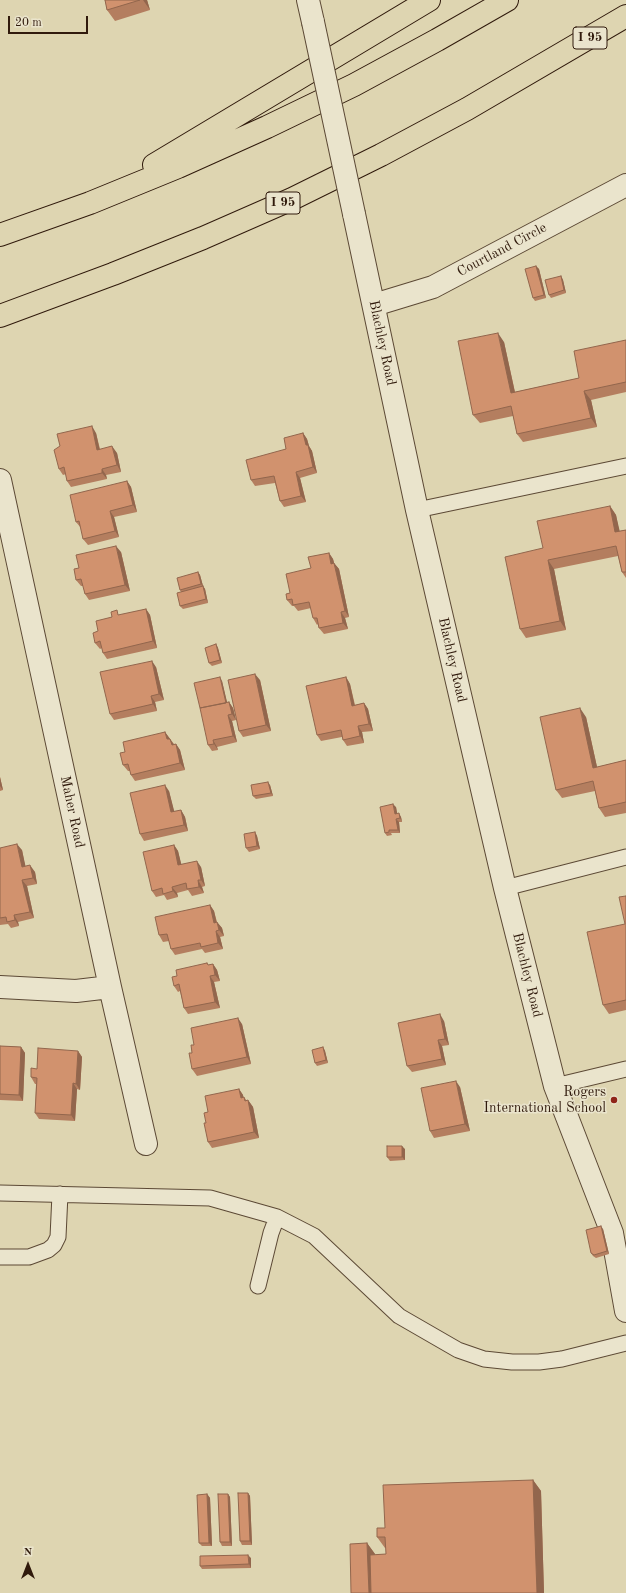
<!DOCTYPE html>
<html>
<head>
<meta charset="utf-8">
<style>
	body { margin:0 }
	#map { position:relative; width:626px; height:1593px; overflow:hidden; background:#ded5b1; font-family:"Old Standard TT",serif }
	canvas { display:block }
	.north { position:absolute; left:8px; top:1545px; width:40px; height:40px; -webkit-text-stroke:3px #eae4cc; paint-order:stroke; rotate:0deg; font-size:11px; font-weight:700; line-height:16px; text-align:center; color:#301a0c }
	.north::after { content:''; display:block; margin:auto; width:14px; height:18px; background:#301a0c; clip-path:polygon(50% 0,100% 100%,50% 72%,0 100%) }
	.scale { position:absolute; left:8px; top:16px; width:80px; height:18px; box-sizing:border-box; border:2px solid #301a0c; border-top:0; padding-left:5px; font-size:12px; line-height:14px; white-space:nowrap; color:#301a0c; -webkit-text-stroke:3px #eae4cc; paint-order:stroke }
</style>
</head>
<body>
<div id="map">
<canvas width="626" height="1593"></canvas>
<div class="north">N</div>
<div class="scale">20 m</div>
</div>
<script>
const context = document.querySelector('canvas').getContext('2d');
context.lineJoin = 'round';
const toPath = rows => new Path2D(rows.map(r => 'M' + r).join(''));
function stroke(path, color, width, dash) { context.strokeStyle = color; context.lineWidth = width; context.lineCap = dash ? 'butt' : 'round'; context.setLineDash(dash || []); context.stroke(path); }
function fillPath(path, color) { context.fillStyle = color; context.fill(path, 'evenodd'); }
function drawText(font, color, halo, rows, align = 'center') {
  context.font = font + ' "Old Standard TT",serif'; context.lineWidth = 3; context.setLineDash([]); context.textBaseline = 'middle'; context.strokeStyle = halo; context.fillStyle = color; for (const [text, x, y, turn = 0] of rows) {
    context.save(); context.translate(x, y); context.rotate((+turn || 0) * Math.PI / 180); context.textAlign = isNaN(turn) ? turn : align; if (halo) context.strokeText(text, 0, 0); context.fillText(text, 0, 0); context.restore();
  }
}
const lane = toPath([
	[417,510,626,466],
	[505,888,626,857],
	[555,1086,626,1069],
	[0,1193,210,1198,277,1217,314,1236,399,1316,458,1350,484,1359,512,1362,539,1362,562,1359,626,1343],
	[0,1257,29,1257,48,1250,54,1245,58,1237,60,1194],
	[258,1286,271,1233,277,1217]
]);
const street = toPath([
	[308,0,313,22],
	[354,214,417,510,505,888,555,1086,612,1233,626,1311],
	[374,305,433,287,626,185],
	[0,480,110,987,146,1144],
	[0,987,76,991,110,987]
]);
const highway = toPath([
	[154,165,429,0],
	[0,235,90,203,178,167,267,127,354,85,437,40,507,0],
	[0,316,113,274,203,238,292,199,381,155,467,109,626,16]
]);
stroke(lane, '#5c4935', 17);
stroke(street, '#5c4935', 24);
stroke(highway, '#301a0c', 24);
stroke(lane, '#eae4cc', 15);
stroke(street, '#eae4cc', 22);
stroke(highway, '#ded5b1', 22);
const streetBridge = toPath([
	[313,22,354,214]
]);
stroke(streetBridge, '#5c4935', 24, []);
stroke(streetBridge, '#eae4cc', 22);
fillPath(toPath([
	[105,0,147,0,150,10,115,21,107,10],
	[536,266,539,269,546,298,535,301,533,298],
	[561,276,563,280,566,293,551,298,549,295],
	[626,340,626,392,591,400,597,427,523,442,517,434,513,416,480,423,473,415,504,342,515,392,579,378],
	[96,433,100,449,117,453,121,472,106,475,107,479,71,487,67,481,66,474,63,475,59,469],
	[303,433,307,439,309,446,312,451,317,473,300,478,306,502,284,507,280,501,275,483,255,486,251,480,286,449],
	[127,481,131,487,137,512,114,517,119,537,88,545,83,539,81,528,76,522],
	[610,506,616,515,619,531,626,530,626,578,622,572,618,556,554,569,566,630,526,638,520,629,543,548],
	[121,552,130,591,89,600,85,594,83,586,81,586,76,580,79,568],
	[329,553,333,559,334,563,339,569,349,617,345,618,348,629,324,634,319,628,318,624,317,625,313,618,311,608,298,611,294,606,292,606,287,600,290,593,311,568],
	[198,572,200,575,203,586,205,589,208,603,183,609,180,606,181,592,180,590],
	[146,609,150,615,157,648,107,659,103,653,102,648,100,649,95,643,98,631,112,617],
	[216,644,218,648,222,663,212,666,209,663],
	[156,667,164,700,155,702,157,711,114,720,110,714],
	[346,677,350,684,355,705,364,703,368,709,373,731,362,732,364,743,347,746,343,740,342,737,321,741,317,735],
	[260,680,271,731,243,737,239,731],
	[222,681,227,703,229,702,233,708,236,720,232,721,237,742,217,747,218,750,212,751,208,745],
	[586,717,597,767,626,760,626,813,605,817,599,808,595,791,562,798,556,790],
	[165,732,174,744,176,744,180,750,185,770,135,781,131,775,130,771,128,771,123,765,125,752],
	[0,777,3,790,0,791],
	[270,785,273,796,256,799,253,796],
	[169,791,174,812,181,810,185,817,188,831,144,841,140,834],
	[396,807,397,814,401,817,402,822,399,822,400,833,391,833,392,835,387,836,385,833],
	[255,832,257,836,260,849,249,852,246,848],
	[174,845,178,851,181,864,201,867,205,886,202,887,204,893,192,896,188,890,177,893,178,897,167,900,164,895,156,897,152,891],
	[0,848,22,850,25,866,35,872,37,884,27,886,34,918,18,922,19,926,11,928,8,924,0,925],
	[626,896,626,1010,609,1014,603,1005,625,924],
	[210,905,214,911,217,922,222,928,224,936,220,937,223,949,205,953,202,949,175,955,171,949,169,941,163,942,159,935],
	[207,963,208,965,213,964,217,970,220,981,214,982,220,1008,188,1014,184,1008,180,991,178,992,174,986,177,976],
	[444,1021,449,1045,442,1046,446,1065,412,1072,407,1066],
	[242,1024,251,1064,197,1076,192,1069,194,1045],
	[0,1046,21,1047,25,1053,23,1101,0,1100,0,1106],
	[323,1047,325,1051,328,1063,317,1066,315,1063],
	[78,1051,82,1057,80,1090,77,1089,75,1121,39,1119,35,1113,36,1084,35,1084,31,1077,37,1069],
	[460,1087,470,1131,434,1138,430,1131],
	[239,1089,243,1095,243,1097,244,1097,247,1101,248,1100,253,1107,259,1138,212,1148,208,1142,206,1123,208,1112],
	[405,1149,405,1160,390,1161,387,1157],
	[603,1229,609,1254,596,1258,593,1256,591,1253],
	[533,1480,541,1491,544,1593,351,1593,367,1543,375,1554,375,1555,386,1554,386,1548,385,1548,377,1537,385,1528],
	[248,1493,250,1496,252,1545,242,1545,240,1541],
	[207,1494,210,1498,212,1546,202,1546,199,1543],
	[228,1494,230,1497,232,1546,222,1546,220,1542],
	[251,1558,251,1568,202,1569,200,1566]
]), '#b47e5f');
fillPath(toPath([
	[143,0,147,0,150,10],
	[536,266,539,269,546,298,544,295],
	[561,276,563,280,566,293,564,290],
	[498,333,504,342,517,402,511,393],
	[584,391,591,400,597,427,591,418],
	[92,426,96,433,101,456,97,450],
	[303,433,307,439,309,446,312,451,317,473,313,467,306,445],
	[112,446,117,453,121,472,117,465],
	[102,469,106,475,107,479,102,473],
	[296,472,300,478,306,502,301,496],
	[127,481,131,487,137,512,133,505],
	[610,506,616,515,622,541,615,532],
	[110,511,114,517,119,537,115,531],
	[116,546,121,552,130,591,125,585],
	[329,553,333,559,336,570,331,564],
	[548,560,554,569,566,630,560,621],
	[334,563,339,569,349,617,345,611],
	[198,572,200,575,203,586,205,589,208,603,206,599,203,587,201,584],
	[146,609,150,615,157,648,153,641],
	[341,612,345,618,348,629,343,623],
	[216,644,218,648,222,663,220,660],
	[152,661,156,667,164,700,159,694],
	[255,674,260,680,271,731,266,725],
	[220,677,222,681,228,706,226,703],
	[346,677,350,684,356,712,352,706],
	[151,696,155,702,157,711,153,704],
	[229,702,233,708,236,720,232,714],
	[364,703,368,709,373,731,369,724],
	[580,708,586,717,599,776,593,768],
	[228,715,232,721,237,742,233,736],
	[358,726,362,732,364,743,360,736],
	[165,732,170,739,167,739],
	[170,739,174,745,172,745],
	[213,740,217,747,218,750,214,744],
	[176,744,180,750,185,770,180,763],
	[0,777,3,790,0,786],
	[268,782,270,785,273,796,271,793],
	[165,785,169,791,176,818,171,812],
	[393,804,396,807,398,818,395,814],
	[181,810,185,817,188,831,184,825],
	[399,813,401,817,402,822,400,818],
	[396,819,399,822,400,833,398,830],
	[255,832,257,836,260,849,257,846],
	[17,844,22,850,27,873,22,867],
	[174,845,178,851,183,871,178,865],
	[197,861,201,867,205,886,201,880],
	[30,865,35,872,37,884,33,878],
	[22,880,27,886,34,918,30,912],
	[198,880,202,887,204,893,199,887],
	[172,887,177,893,178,897,173,891],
	[210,905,214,911,218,929,214,923],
	[14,915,18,922,19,926,15,920],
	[217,922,222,928,224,936,219,930],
	[216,931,220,937,223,949,218,943],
	[213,964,217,970,220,981,215,975],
	[210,976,214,982,220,1008,215,1002],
	[440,1014,444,1021,449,1045,445,1039],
	[238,1018,242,1024,251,1064,247,1057],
	[438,1040,442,1046,446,1065,442,1059],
	[21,1047,25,1053,23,1101,19,1095],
	[323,1047,325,1051,328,1063,326,1060],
	[78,1051,82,1057,80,1090,76,1084],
	[456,1081,460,1087,470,1131,465,1124],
	[73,1083,77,1089,75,1121,71,1115],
	[239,1089,243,1095,245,1104,241,1098],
	[248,1100,253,1107,259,1138,254,1132],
	[402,1146,405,1149,405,1160,402,1157],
	[601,1226,603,1229,609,1254,607,1251],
	[533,1480,541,1491,544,1593,537,1593],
	[248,1493,250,1496,252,1545,250,1541],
	[207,1494,210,1498,212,1546,209,1543],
	[228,1494,230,1497,232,1546,230,1542],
	[367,1543,375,1554,376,1593,369,1593],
	[248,1555,251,1558,251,1568,249,1564]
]), '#92664d');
const building = toPath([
	[105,0,140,0,107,10,105,0],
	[536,266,544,295,533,298,525,269,536,266],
	[561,276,564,290,549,295,545,280,561,276],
	[498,333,511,393,579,378,574,351,626,340,626,382,584,391,591,418,517,434,511,406,473,415,458,341,498,333],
	[92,426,97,450,112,446,117,465,102,469,102,473,67,481,64,467,59,469,54,450,60,446,57,434,92,426],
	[303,433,306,445,308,445,313,467,296,472,301,496,280,501,274,476,251,480,246,460,286,449,284,438,303,433],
	[127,481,133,505,110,511,115,531,83,539,79,521,76,522,70,495,127,481],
	[610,506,615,532,626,530,626,572,622,572,616,546,548,560,560,621,520,629,505,557,543,548,537,521,610,506],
	[116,546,125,585,85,594,81,579,76,580,74,569,79,568,76,555,116,546],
	[329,553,331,564,334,563,345,611,341,612,343,623,319,628,317,618,313,618,309,602,293,605,292,599,287,600,286,594,290,593,286,574,311,568,308,557,329,553],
	[198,572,201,584,180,590,177,578,198,572],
	[203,586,206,599,180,606,177,593,203,586],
	[146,609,153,641,103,653,100,641,95,643,93,633,98,631,96,621,112,617,111,612,117,610,118,615,146,609],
	[216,644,220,660,209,663,205,648,216,644],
	[152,661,159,694,151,696,153,704,110,714,100,672,152,661],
	[255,674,266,725,239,731,228,680,255,674],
	[220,677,226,703,200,708,194,683,220,677],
	[346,677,352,706,364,703,369,724,358,726,360,736,343,740,341,730,317,735,306,686,346,677],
	[229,702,232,714,228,715,233,736,213,740,214,744,208,745,200,708,229,702],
	[580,708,593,768,626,760,626,802,599,808,593,781,556,790,540,717,580,708],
	[165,732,167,739,170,739,172,745,176,744,180,763,131,775,128,764,123,765,120,753,125,752,123,742,165,732],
	[268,782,271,793,253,796,251,785,268,782],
	[165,785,171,812,181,810,184,825,140,834,130,793,165,785],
	[393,804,395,814,399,813,400,818,396,819,398,830,389,830,389,832,385,833,380,807,393,804],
	[255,832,257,846,246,848,244,834,255,832],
	[17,844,22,867,30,865,33,878,22,880,30,912,14,915,15,920,7,922,6,917,0,918,0,848,17,844],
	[174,845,178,865,197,861,201,880,198,880,199,887,187,889,186,883,172,887,173,891,163,894,162,888,152,891,143,852,174,845],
	[626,896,626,1000,603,1005,587,932,625,924,619,897,626,896],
	[210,905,214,923,217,922,219,930,216,931,218,943,201,947,200,943,171,949,167,934,159,935,155,917,210,905],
	[207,963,208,965,213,964,215,975,210,976,215,1002,184,1008,179,984,174,986,172,977,177,976,176,970,207,963],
	[440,1014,445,1039,438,1040,442,1059,407,1066,398,1023,440,1014],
	[238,1018,247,1057,192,1069,189,1053,192,1053,191,1045,194,1045,191,1028,238,1018],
	[0,1046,21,1047,19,1095,0,1094,0,1046],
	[323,1047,326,1060,315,1063,312,1050,323,1047],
	[38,1048,78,1051,76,1084,73,1083,71,1115,35,1113,37,1078,31,1077,31,1068,37,1069,38,1048],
	[456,1081,465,1124,430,1131,421,1088,456,1081],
	[239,1089,241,1098,244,1097,245,1101,248,1100,254,1132,208,1142,204,1123,206,1123,204,1113,208,1112,205,1096,239,1089],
	[387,1146,402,1146,402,1157,387,1157,387,1146],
	[601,1226,607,1251,594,1255,591,1253,586,1230,601,1226],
	[533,1480,537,1593,371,1593,370,1555,386,1554,385,1537,377,1537,377,1528,385,1528,383,1485,533,1480],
	[238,1493,248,1493,250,1541,240,1541,238,1493],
	[207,1494,209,1543,199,1543,197,1495,207,1494],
	[218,1494,228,1494,230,1542,220,1542,218,1494],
	[367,1543,369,1593,351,1593,350,1544,367,1543],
	[248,1555,249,1564,200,1566,200,1556,248,1555]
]);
fillPath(building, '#d1926e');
stroke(building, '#92664d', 1);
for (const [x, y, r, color] of [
	[614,1100,4,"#8f2418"]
]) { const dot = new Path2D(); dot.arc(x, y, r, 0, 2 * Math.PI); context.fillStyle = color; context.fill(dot); stroke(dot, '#eae4cc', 1.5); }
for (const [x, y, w] of [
	[590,38,34],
	[283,203,34]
]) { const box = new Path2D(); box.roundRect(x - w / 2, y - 11, w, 22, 3); context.fillStyle = '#eae4cc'; context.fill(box); stroke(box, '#301a0c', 1); }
drawText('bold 13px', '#301a0c', null, [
	["I 95",590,38],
	["I 95",283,203]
]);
drawText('14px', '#301a0c', '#eae4cc', [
	["Courtland Circle",502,250,-28],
	["Blachley Road",382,343,78],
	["Blachley Road",452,660,77],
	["Maher Road",72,812,78],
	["Blachley Road",527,975,76]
]);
drawText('14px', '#301a0c', '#eae4cc', [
	["Rogers",606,1092],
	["International School",606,1108]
], 'right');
</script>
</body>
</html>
